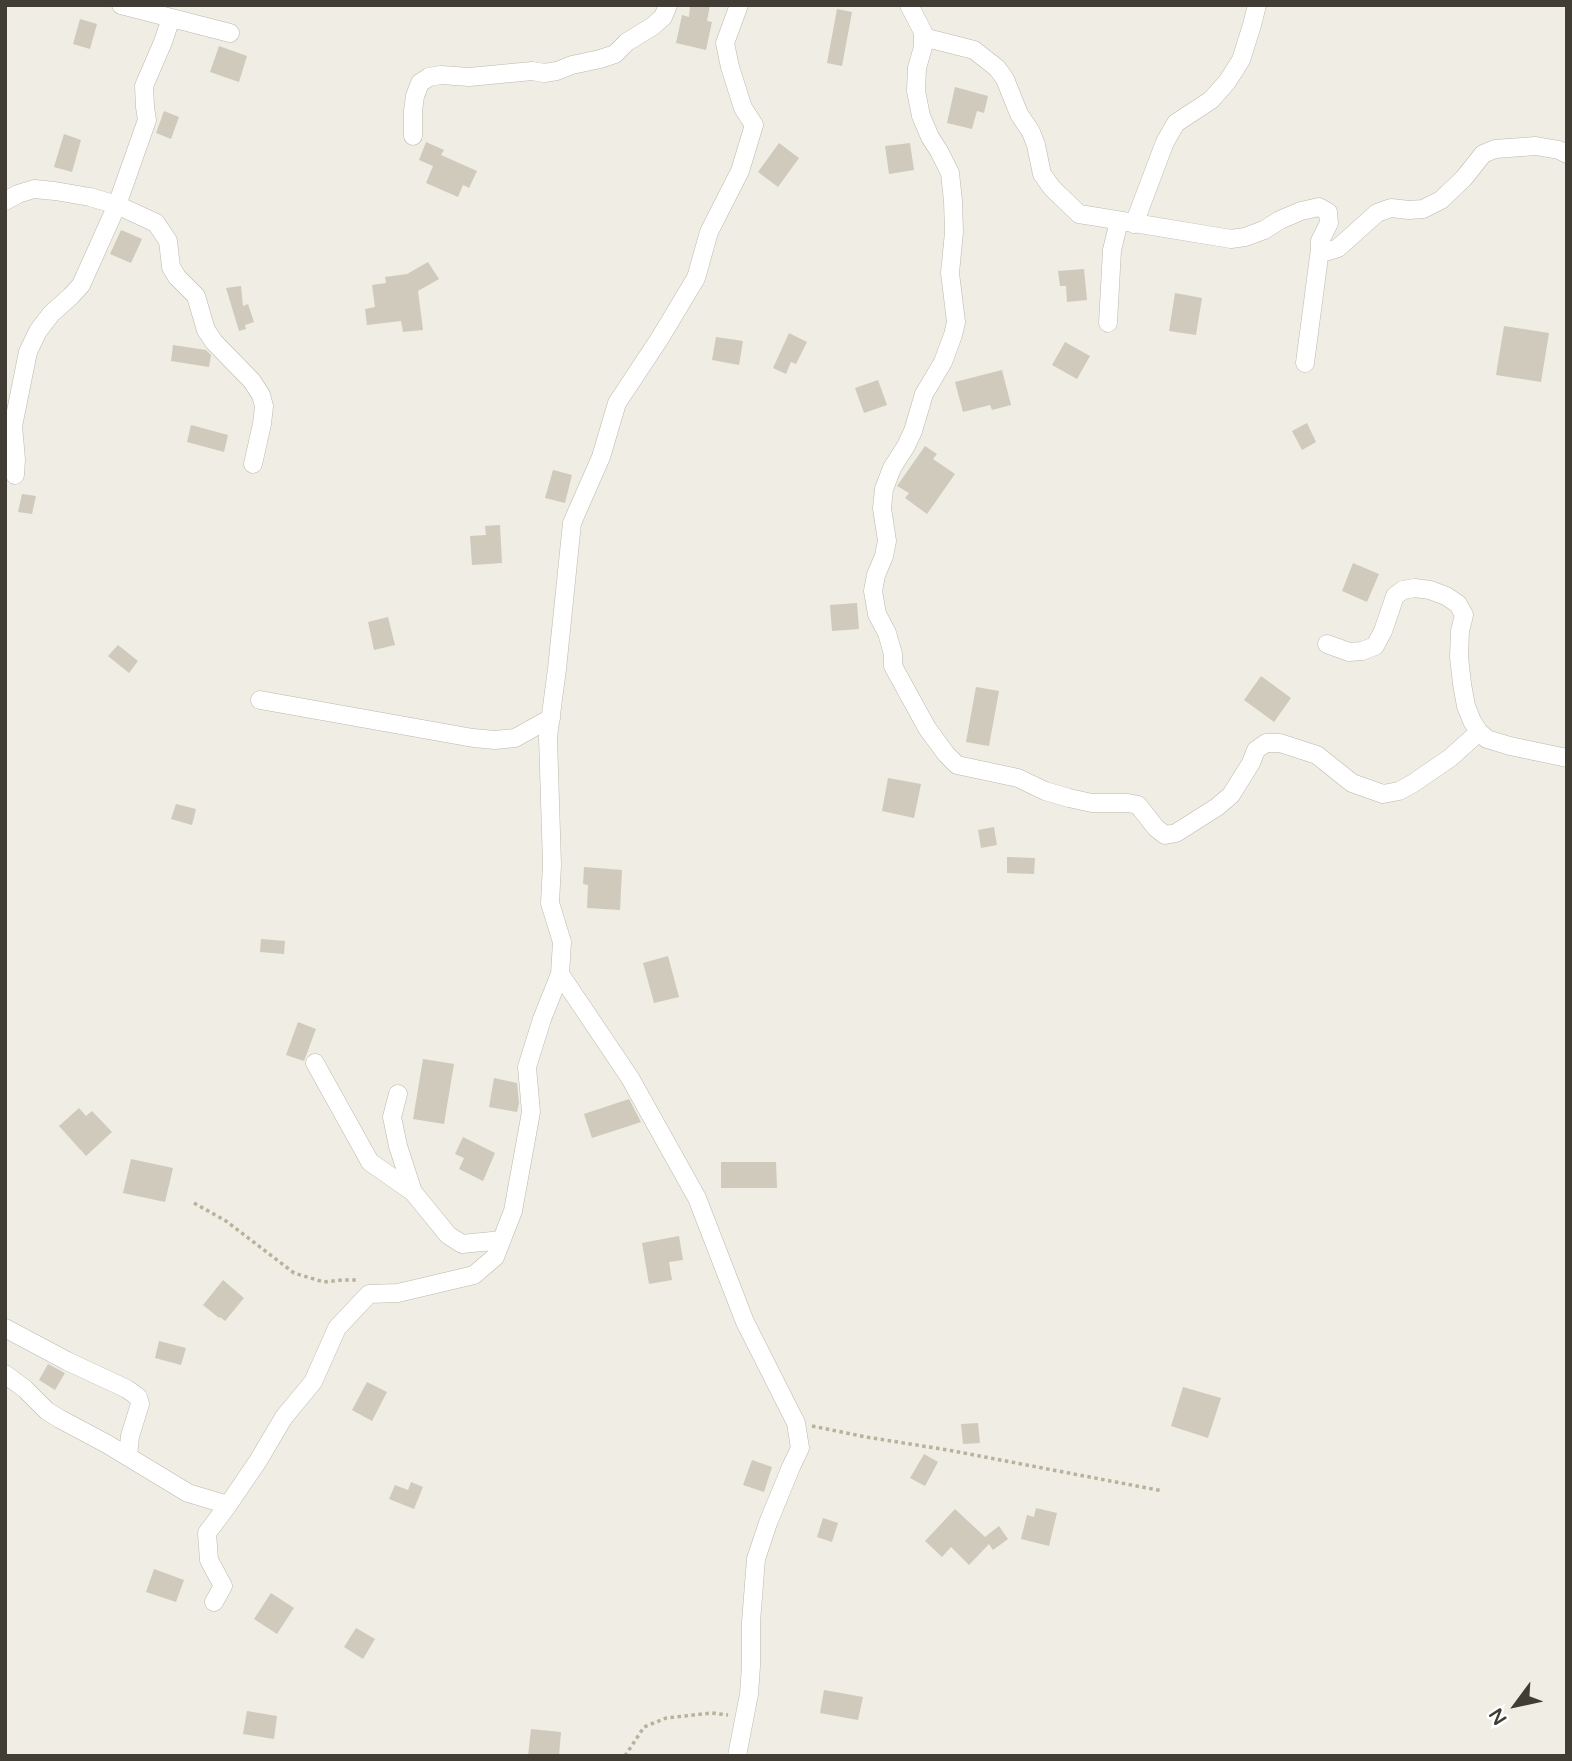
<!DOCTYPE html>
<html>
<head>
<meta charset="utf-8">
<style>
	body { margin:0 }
	#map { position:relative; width:1572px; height:1761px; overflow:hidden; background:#efede4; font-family:"Varela Round",sans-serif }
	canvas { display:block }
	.frame { position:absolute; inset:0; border:7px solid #413d35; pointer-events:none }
	.north { position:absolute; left:1481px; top:1670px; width:70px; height:70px; -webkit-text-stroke:5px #fff; paint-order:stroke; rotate:237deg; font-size:19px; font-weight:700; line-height:28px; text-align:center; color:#413d35 }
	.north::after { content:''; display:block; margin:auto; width:24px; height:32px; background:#413d35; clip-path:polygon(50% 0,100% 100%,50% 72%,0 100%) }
</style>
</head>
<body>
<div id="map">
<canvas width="1572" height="1761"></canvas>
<div class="frame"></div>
<div class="north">N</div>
</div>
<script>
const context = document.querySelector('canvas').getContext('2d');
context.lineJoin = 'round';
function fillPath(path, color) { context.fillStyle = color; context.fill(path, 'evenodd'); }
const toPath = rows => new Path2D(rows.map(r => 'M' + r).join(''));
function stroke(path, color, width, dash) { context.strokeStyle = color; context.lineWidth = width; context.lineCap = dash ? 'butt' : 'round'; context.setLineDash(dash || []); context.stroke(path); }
fillPath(toPath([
	[690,5,710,5,707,21,712,22,706,50,676,43,682,15,689,17],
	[837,9,852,12,842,66,827,63],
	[80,19,97,24,90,49,73,44],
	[219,46,247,56,239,82,210,72],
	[955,87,988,96,984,113,977,111,972,129,947,123],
	[164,111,179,117,171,139,156,133],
	[64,134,81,140,72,172,54,167],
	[426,142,444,150,441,155,477,171,469,188,463,185,458,197,426,183,433,166,419,160],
	[779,143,799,158,778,187,758,172],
	[910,143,914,170,889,174,885,146],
	[121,230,142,239,131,263,110,254],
	[428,262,439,279,418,291,423,330,403,332,401,321,367,325,365,309,375,307,372,285,386,283,385,277,407,274],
	[1084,269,1087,300,1067,302,1066,286,1060,286,1058,271],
	[241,286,243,306,248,304,254,322,245,325,246,329,239,331,226,288],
	[1175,293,1202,298,1196,335,1169,331],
	[1504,326,1549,333,1541,382,1496,375],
	[789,333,807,342,796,364,791,362,786,374,773,368],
	[716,337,743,341,739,365,712,360],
	[1065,342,1090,356,1077,379,1052,365],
	[173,345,206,350,211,355,209,367,171,361],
	[1002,370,1011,405,992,410,990,405,963,412,955,382],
	[878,380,887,405,864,413,855,388],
	[1307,423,1316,442,1302,450,1292,431],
	[191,425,228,435,224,452,187,442],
	[925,446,937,454,933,459,955,474,927,514,905,498,909,493,897,486],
	[553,470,572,475,565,503,545,498],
	[22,494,36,496,32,514,18,512],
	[500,525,502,563,472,565,470,536,486,535,485,526],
	[1353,563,1379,574,1367,602,1342,591],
	[857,603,859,629,832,631,830,605],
	[388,617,395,645,374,650,368,622],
	[118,645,138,661,129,673,108,656],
	[1261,676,1291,698,1274,722,1244,700],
	[976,687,999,691,989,746,966,742],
	[888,778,921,784,914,818,882,811],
	[176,804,196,809,192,825,171,819],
	[994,827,997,845,981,848,978,830],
	[1007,857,1035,858,1034,874,1007,873],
	[584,867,622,870,620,910,587,908,588,885,583,884],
	[261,939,285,941,284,954,260,952],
	[668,956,679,997,654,1003,643,963],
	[298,1022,316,1029,304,1061,286,1055],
	[423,1059,454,1064,444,1124,413,1119],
	[494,1078,517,1083,519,1103,517,1112,489,1107],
	[629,1099,641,1122,592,1138,584,1114],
	[79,1108,86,1116,92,1111,112,1132,86,1156,59,1126],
	[463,1137,495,1153,483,1181,459,1169,464,1158,455,1154],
	[131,1159,173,1168,165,1202,123,1193],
	[721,1162,776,1162,777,1188,721,1188],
	[679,1236,683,1260,669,1262,672,1280,649,1284,642,1243],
	[223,1280,244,1298,225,1321,220,1317,219,1318,203,1305],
	[159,1341,186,1348,181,1365,155,1358],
	[48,1364,65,1373,55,1390,39,1380],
	[367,1382,387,1392,372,1421,352,1410],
	[1183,1387,1221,1398,1208,1438,1171,1426],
	[978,1423,980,1443,963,1444,961,1424],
	[924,1454,938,1462,925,1486,910,1478],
	[752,1460,772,1467,764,1492,743,1485],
	[411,1482,423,1487,414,1509,389,1499,395,1485,408,1490],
	[1036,1508,1057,1513,1049,1546,1021,1539,1027,1515,1034,1517],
	[955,1509,985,1537,999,1526,1008,1539,993,1550,989,1544,969,1565,951,1547,942,1557,925,1541],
	[823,1518,838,1523,832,1542,817,1537],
	[154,1569,184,1580,176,1602,146,1592],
	[271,1593,294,1608,277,1634,254,1619],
	[356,1628,375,1639,363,1659,344,1647],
	[824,1690,863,1697,858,1720,820,1713],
	[247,1711,277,1716,274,1739,243,1734],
	[531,1729,561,1732,559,1756,528,1756]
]), '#cfcabb');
const minor = toPath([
	[121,5,230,33],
	[909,5,923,32,923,47,917,68,916,91,921,116,930,137,939,151,950,173,953,201,954,232,950,273,956,322,953,335,943,362,924,394,913,431,906,446,892,468,884,489,882,508,887,541,884,556,876,575,873,591,877,614,887,633,893,654,893,666,927,728,946,754,957,765,1018,778,1045,791,1069,798,1092,803,1128,803,1138,805,1156,828,1165,835,1176,833,1217,807,1231,795,1251,763,1256,750,1266,743,1280,743,1317,755,1352,783,1383,794,1399,791,1412,784,1450,758,1479,732,1487,739,1510,746,1567,758],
	[923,37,974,50,997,68,1005,79,1019,114,1031,132,1036,145,1042,174,1052,188,1079,214,1098,217,1231,239,1245,237,1264,230,1280,220,1301,211,1319,207,1328,212,1329,223,1320,241,1320,249,1329,251,1338,248,1377,213,1391,208,1409,210,1423,209,1441,200,1464,178,1483,154,1495,149,1536,146,1559,150,1567,154],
	[413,136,413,111,415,96,420,83,429,77,441,75,469,77,532,71,544,73,557,71,572,65,600,59,615,54,627,42,653,26,663,17,668,5],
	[5,201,18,194,34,189,55,191,90,197,117,205,156,223,168,241,171,267,177,277,196,296,206,330,214,342,252,381,261,395,264,406,262,424,253,464],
	[1134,224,1165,142,1176,123,1211,100,1227,82,1241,60,1252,25,1257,5],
	[1108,323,1112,250,1119,221],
	[1305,363,1320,249],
	[15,475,16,459,13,426,28,352,38,331,51,314,71,296,81,285,117,205,147,120,145,107,144,86,163,42,171,18],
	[1327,644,1349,652,1362,651,1375,646,1383,631,1395,596,1403,590,1415,588,1430,590,1446,596,1458,604,1464,615,1460,631,1459,657,1462,684,1466,706,1472,721,1479,732],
	[260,700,473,738,495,740,515,738,551,718],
	[560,974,630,1078,697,1198,745,1322,796,1423,800,1448,791,1467,768,1523,756,1559,751,1622,751,1666,749,1694,737,1756],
	[315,1063,370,1162,413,1192,448,1235,462,1244,502,1240],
	[398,1094,392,1117,398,1146,413,1192],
	[5,1328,67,1361,127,1389,138,1397,140,1404,130,1436,128,1456],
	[5,1374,25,1389,47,1411,60,1419,107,1444,188,1493,228,1505],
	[214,1602,223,1586,209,1560,207,1533,228,1505,258,1461,284,1417,313,1382,337,1328,369,1294,398,1293,474,1275,495,1257,513,1211,531,1112,527,1067,542,1019,560,974,562,942,550,903,552,865,548,737,557,669,572,523,601,457,617,403,660,338,696,278,709,232,740,171,754,125,743,108,730,67,725,43,739,5]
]);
stroke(minor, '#bcb8ab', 19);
stroke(toPath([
	[194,1203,226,1221,294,1273,324,1282,342,1280,359,1280],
	[812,1426,866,1437,948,1450,1163,1491],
	[625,1756,644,1727,666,1718,712,1713,728,1715]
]), '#b9b29b', 3.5, [3.5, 3.5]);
stroke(minor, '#fff', 18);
</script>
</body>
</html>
